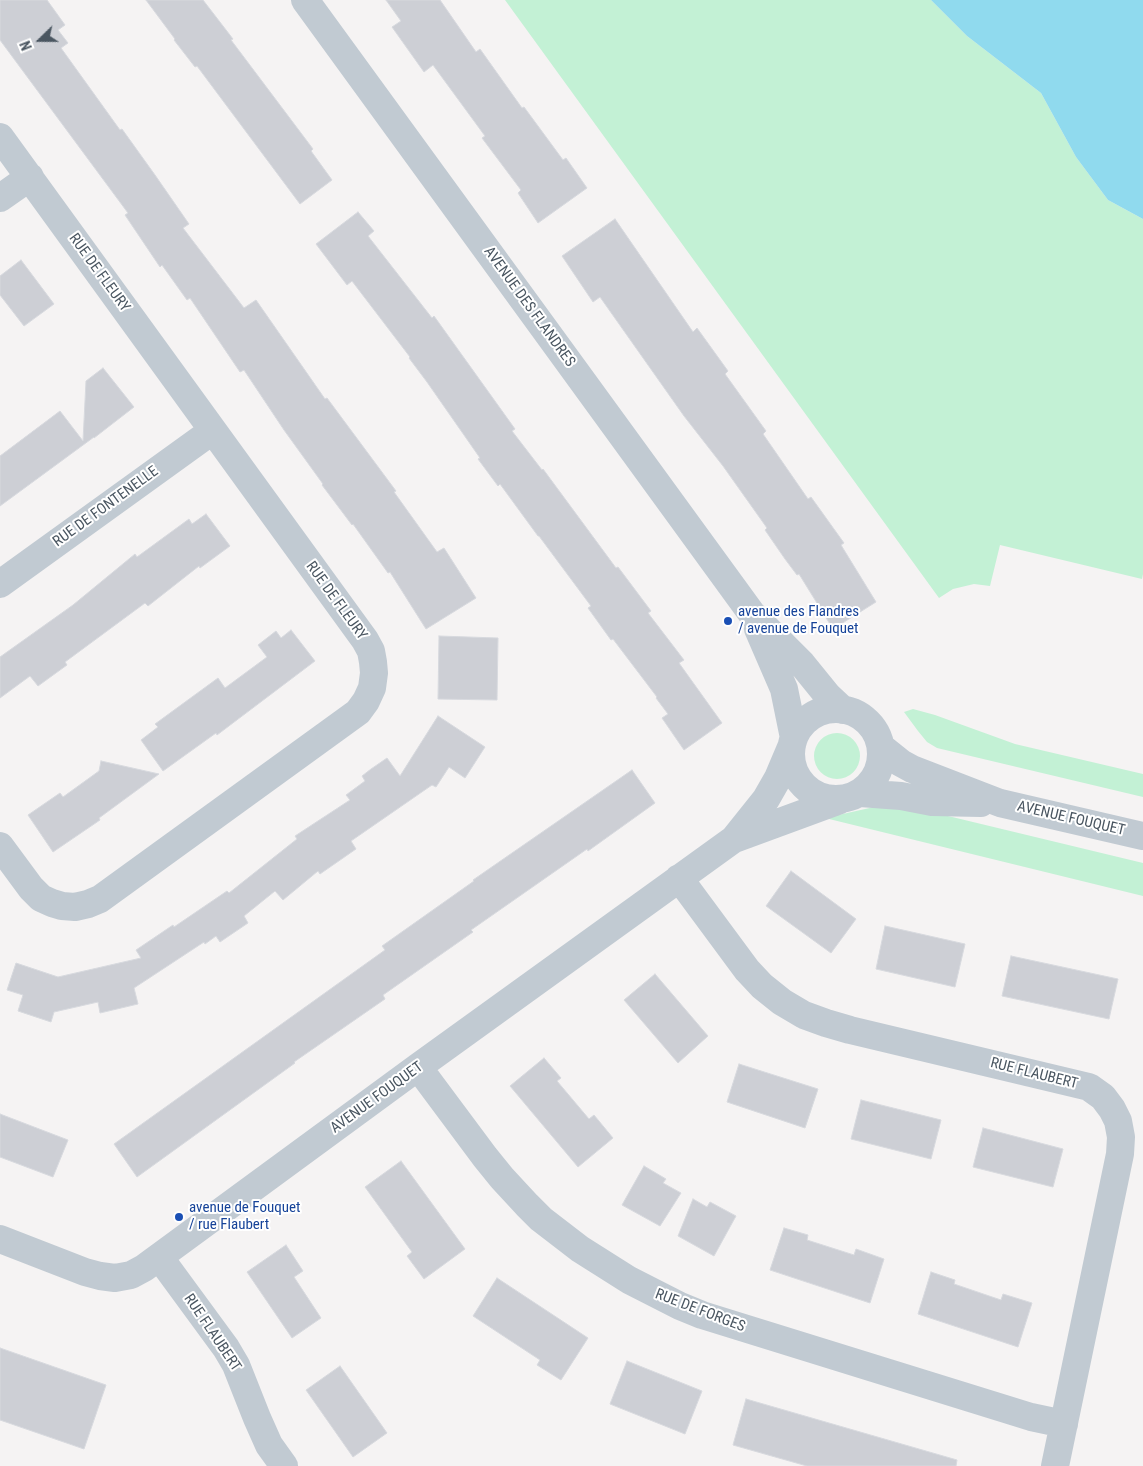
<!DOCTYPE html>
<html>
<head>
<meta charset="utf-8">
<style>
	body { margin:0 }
	#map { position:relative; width:1143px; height:1466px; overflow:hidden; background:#f5f3f3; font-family:"Roboto Condensed",sans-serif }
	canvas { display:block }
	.north { position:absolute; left:15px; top:15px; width:50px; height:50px; -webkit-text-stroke:4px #fff; paint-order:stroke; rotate:248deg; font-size:14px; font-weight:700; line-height:20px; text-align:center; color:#4a5661 }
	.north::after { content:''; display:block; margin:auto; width:18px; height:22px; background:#4a5661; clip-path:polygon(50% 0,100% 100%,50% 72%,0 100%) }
</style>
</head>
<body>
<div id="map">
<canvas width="1143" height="1466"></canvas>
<div class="north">N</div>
</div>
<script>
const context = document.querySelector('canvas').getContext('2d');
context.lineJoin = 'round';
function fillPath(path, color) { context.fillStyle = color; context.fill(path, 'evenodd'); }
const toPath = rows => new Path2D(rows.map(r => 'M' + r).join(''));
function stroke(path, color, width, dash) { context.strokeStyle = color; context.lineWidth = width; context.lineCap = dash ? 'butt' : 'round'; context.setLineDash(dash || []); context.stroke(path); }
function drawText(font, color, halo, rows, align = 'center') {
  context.font = font + ' "Roboto Condensed",sans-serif'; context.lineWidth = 4; context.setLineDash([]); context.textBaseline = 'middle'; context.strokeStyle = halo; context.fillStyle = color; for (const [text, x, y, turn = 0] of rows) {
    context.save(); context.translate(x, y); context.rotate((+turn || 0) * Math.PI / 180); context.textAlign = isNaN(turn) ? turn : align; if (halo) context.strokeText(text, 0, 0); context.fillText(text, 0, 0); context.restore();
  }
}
fillPath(toPath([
	[505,0,931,0,967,36,1041,93,1076,157,1108,200,1143,219,1143,574,1142,579,1000,545,990,586,974,584,953,589,939,598],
	[913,709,935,715,1015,744,1143,774,1143,797,937,748,927,742,918,731,904,712],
	'814 756a23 23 0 1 1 46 0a23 23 0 1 1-46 0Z',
	[874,807,919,809,1143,863,1143,896,825,818]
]), '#c3f1d5');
fillPath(toPath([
	[931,0,1143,0,1143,219,1108,200,1076,157,1041,93,967,36]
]), '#90daee');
const building = toPath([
	[0,0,47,0,65,25,58,30,68,43,61,48,120,130,122,129,155,175,189,224,183,228,244,308,256,300,325,399,327,398,396,491,394,492,437,552,444,548,476,598,426,629,390,572,388,573,353,524,352,525,322,485,323,484,284,430,244,370,240,372,190,298,187,300,162,265,160,267,125,215,128,213,0,40,0,0],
	[146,0,203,0,233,39,231,40,313,149,311,151,332,180,300,204,197,66,195,67,174,40,175,39,146,0],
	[386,0,440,0,476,52,480,49,522,108,524,107,563,160,566,158,587,188,538,223,518,193,521,190,482,138,485,136,433,65,424,72,392,27,401,21,386,0],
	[358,212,374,231,368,236,432,318,434,316,515,429,512,431,542,470,543,469,616,568,618,567,651,611,648,613,684,660,679,663,722,723,684,750,662,718,668,714,656,698,657,697,613,639,611,640,588,608,591,606,539,536,538,536,500,484,498,486,478,459,480,458,427,382,409,358,410,357,352,281,347,285,316,244,358,212],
	[615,219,693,332,697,328,728,371,725,374,766,431,763,434,808,499,811,497,844,543,841,545,876,602,833,629,799,574,797,575,785,559,765,530,767,528,723,466,684,416,600,297,593,302,562,256,615,219],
	[21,260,54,304,24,326,0,295,0,276,21,260],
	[103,368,134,407,94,438,94,437,0,506,0,456,60,411,83,441,86,381,103,368],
	[206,514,230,546,200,568,199,566,148,606,145,603,65,662,67,665,38,686,30,676,0,698,0,657,73,605,135,554,137,557,189,519,192,524,206,514],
	[291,630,315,661,217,735,216,733,163,771,141,740,158,727,155,724,218,678,225,688,267,657,258,645,276,631,281,638,291,630],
	[439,636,498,638,497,700,438,699,439,636],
	[438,716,485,747,465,778,449,767,436,787,432,785,351,841,356,849,320,874,318,871,283,900,275,891,244,916,248,923,220,942,216,936,205,944,204,942,134,988,138,1004,100,1013,98,1002,54,1012,51,1022,18,1011,23,995,7,990,16,963,58,977,141,958,136,950,173,925,174,927,227,891,229,893,297,839,295,836,350,800,346,795,365,781,362,776,371,769,387,758,400,776,438,716],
	[101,761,159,774,99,818,100,820,53,852,28,815,60,793,63,797,99,771,101,761],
	[632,770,655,803,588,851,587,849,471,930,473,932,383,995,385,999,294,1062,295,1063,137,1177,114,1144,385,950,382,946,474,881,473,880,632,770],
	[791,871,856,919,831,953,766,906,791,871],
	[885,926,965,944,955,987,876,969,885,926],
	[1011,956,1118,979,1109,1019,1002,996,1011,956],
	[655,974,708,1036,678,1063,624,1000,655,974],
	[544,1058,561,1078,557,1081,589,1119,594,1115,613,1138,578,1167,510,1086,544,1058],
	[739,1064,818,1089,805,1128,727,1102,739,1064],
	[861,1100,941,1120,931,1159,851,1139,861,1100],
	[0,1114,68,1140,53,1177,0,1157,0,1114],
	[983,1128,1063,1149,1053,1187,973,1167,983,1128],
	[401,1161,465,1249,424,1279,407,1256,412,1252,365,1187,401,1161],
	[644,1166,666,1179,663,1183,681,1193,660,1226,622,1205,644,1166],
	[693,1199,707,1207,710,1202,736,1216,714,1256,678,1236,693,1199],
	[784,1228,808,1235,807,1240,854,1255,856,1249,884,1259,870,1303,770,1270,784,1228],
	[286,1245,303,1271,294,1277,321,1318,292,1338,247,1272,286,1245],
	[931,1272,955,1280,954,1284,1001,1300,1003,1294,1032,1303,1018,1347,918,1314,931,1272],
	[497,1278,588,1338,561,1380,537,1365,540,1360,473,1316,497,1278],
	[0,1348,106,1385,84,1449,0,1420,0,1348],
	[627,1361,702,1391,685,1434,610,1404,627,1361],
	[340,1366,387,1433,353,1457,306,1390,340,1366],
	[746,1399,957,1460,956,1466,807,1466,733,1445,746,1399]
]);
fillPath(building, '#cdcfd5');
stroke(building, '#d7d9de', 1);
stroke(toPath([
	[305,0,752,614,802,664,828,696,843,710],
	[0,137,365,640,371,651,373,662,374,673,372,688,366,701,358,712,100,899,88,904,75,907,62,906,52,903,41,898,31,888,0,846],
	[0,198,30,177],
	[0,584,212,431],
	[758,629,784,689,794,738],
	'791 754a45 45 0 1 1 90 0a45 45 0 1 1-90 0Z',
	[881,747,901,763,912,769,1000,803,1143,836],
	[860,793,901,796,932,802,981,803],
	[734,839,840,800],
	[679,878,747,970,762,986,782,1002,804,1015,826,1023,850,1030,1089,1087,1103,1097,1112,1109,1118,1121,1121,1137,1120,1154,1055,1466],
	[418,1067,485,1157,502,1178,527,1205,541,1219,580,1249,629,1280,680,1306,702,1315,1031,1417,1064,1424],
	[0,1239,85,1272,100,1276,115,1278,131,1275,144,1268,418,1067,734,839,766,799,778,778,792,745],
	[160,1258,226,1348,236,1365,257,1418,269,1445,284,1466]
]), '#c1cad2', 28);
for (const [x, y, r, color] of [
	[728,621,5,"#1a4fb4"],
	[179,1217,5,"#1a4fb4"]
]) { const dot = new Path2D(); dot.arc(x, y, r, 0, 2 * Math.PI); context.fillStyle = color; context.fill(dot); stroke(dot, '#fff', 2); }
drawText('15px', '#4a5661', '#fff', [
	["RUE DE FLEURY",99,273,54],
	["AVENUE DES FLANDRES",529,307,54],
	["RUE DE FONTENELLE",106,507,-36],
	["RUE DE FLEURY",336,601,54],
	["AVENUE FOUQUET",1071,819,13],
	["RUE FLAUBERT",1034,1074,14],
	["AVENUE FOUQUET",377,1098,-36],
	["RUE DE FORGES",700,1311,21],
	["RUE FLAUBERT",212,1333,56]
]);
drawText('15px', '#164399', '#fff', [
	["avenue des Flandres",738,612],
	["/ avenue de Fouquet",738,629],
	["avenue de Fouquet",189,1208],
	["/ rue Flaubert",189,1225]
], 'left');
</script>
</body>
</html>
